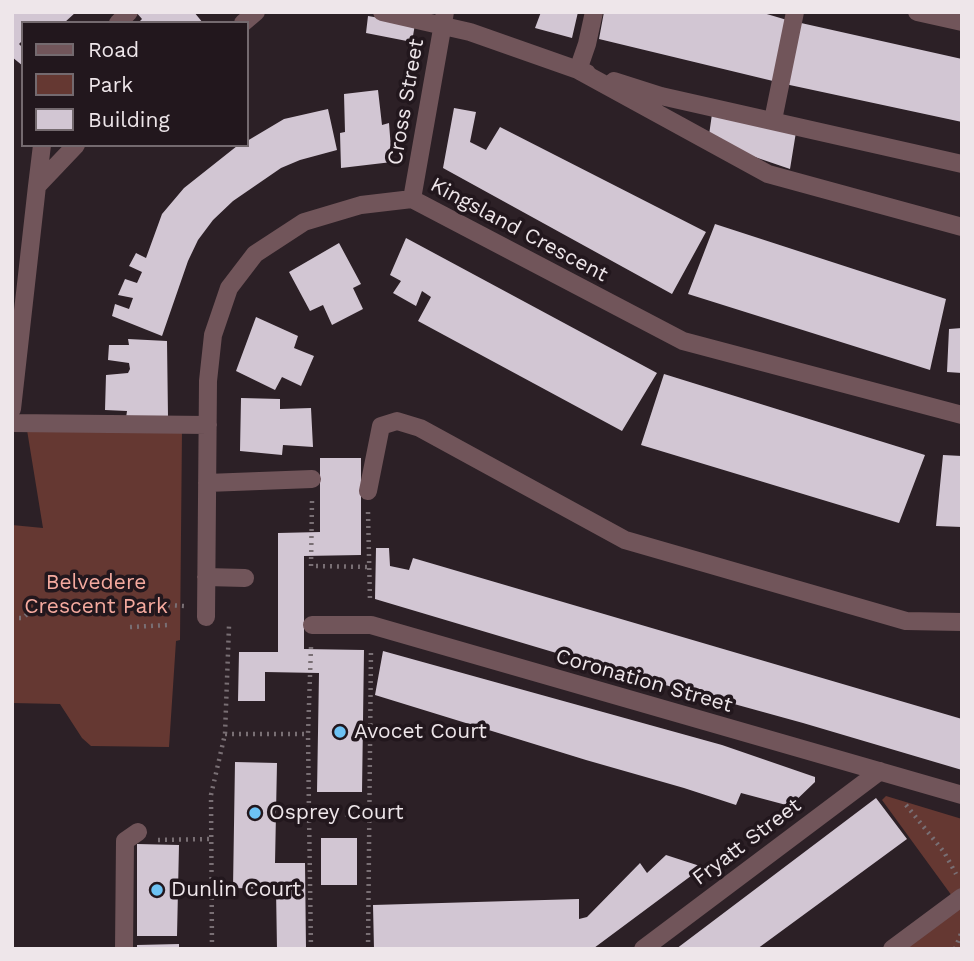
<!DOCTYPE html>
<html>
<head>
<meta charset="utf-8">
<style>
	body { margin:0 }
	#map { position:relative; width:974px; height:961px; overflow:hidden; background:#2c2026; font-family:"Work Sans",sans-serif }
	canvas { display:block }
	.frame { position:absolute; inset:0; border:14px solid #eee6ea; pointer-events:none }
	.legend { position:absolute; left:21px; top:21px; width:228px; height:126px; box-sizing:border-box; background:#22171d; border:2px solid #746a6f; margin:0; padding:9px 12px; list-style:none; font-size:21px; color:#eee6ea }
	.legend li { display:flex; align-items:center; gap:14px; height:35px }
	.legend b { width:35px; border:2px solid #746a6f }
</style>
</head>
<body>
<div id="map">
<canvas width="974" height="961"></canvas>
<div class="frame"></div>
<ul class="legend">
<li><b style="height:9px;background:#71555a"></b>Road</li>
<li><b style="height:19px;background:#653832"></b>Park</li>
<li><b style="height:19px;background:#d2c6d3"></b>Building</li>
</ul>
</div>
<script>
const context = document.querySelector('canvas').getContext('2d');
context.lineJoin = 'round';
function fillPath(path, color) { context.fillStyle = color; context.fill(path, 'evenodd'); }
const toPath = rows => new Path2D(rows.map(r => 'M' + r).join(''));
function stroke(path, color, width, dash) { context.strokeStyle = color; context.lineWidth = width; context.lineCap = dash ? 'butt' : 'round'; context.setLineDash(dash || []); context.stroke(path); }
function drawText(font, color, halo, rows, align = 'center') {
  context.font = font + ' "Work Sans",sans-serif'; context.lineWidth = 7; context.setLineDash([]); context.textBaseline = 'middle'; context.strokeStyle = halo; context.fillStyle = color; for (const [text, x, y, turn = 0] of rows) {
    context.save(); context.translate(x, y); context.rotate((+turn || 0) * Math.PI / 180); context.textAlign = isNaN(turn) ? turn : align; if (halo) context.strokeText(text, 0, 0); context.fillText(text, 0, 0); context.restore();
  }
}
fillPath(toPath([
	[27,430,182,430,180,640,176,641,169,747,91,746,82,738,60,704,12,703,12,525,43,528],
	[886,796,962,819,962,949,906,949,952,896,882,800]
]), '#653832');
fillPath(toPath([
	[12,12,76,12,64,23,23,23,23,40,19,44,23,48,23,66,12,57],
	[136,12,194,12,203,23,138,23,142,19],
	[541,12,578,12,572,38,535,28],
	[604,12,760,12,787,20,773,81,599,39],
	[368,16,415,24,412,42,366,33],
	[801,23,962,59,962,122,785,84],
	[378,90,382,125,389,123,392,162,341,168,340,133,345,132,344,94],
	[454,108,476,112,470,142,486,150,500,127,706,232,672,294,443,168],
	[328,109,337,150,300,160,281,168,233,201,213,220,198,240,188,261,162,336,112,316,115,304,129,309,133,298,118,295,125,279,137,283,142,272,129,266,136,253,146,258,162,214,184,188,237,146,247,145,247,141,284,119],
	[712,114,796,132,790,169,749,155,709,135],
	[715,224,946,299,930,370,688,294],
	[406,238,657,373,622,431,418,321,431,297,422,291,416,306,393,293,401,281,390,275],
	[339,243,361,284,353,288,363,309,332,325,323,305,310,311,289,272],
	[256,317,298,336,294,348,314,356,301,386,282,377,275,390,236,371],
	[962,328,962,373,947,372,949,329],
	[128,339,167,341,168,417,126,418,127,411,105,410,106,375,128,373,130,369,129,363,108,360,109,345,129,345],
	[664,374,925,455,899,523,641,445],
	[241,398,280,399,280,409,311,408,313,447,283,445,282,455,240,451],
	[943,455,962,456,962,527,936,526],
	[320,458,361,458,361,555,304,556,304,649,364,650,362,792,317,792,319,673,265,672,265,701,238,701,239,652,278,652,278,533,320,532],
	[376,548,389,548,390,566,409,570,413,558,962,719,962,770,803,723,647,680,375,599],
	[383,651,722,745,815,777,815,782,790,806,741,793,736,805,684,788,586,760,375,695],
	[235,762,277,763,275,863,305,863,306,949,277,949,276,889,233,888],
	[876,798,907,839,757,949,676,949],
	[321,838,357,838,357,885,321,885],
	[137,844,179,845,177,936,137,936],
	[666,855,703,867,594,948,374,949,373,905,579,899,579,919,587,917,640,863,647,873],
	[179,944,179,949,137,949,137,945]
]), '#d2c6d3');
stroke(toPath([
	[312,501,311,566,368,567],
	[368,512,370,601],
	[133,603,184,606],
	[12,618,23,618,36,606],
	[130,627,168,625],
	[311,647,308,734,309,814,369,815],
	[225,734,308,734],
	[906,805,944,852,956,874],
	[309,814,311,949],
	[158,840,211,839],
	[212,949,211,795,225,734,229,626],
	[368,949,371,649],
	[955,949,962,931]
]), '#796f74', 4.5, [2, 5]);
stroke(toPath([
	[382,12,470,32,578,70,768,174,962,227],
	[917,12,962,22],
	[118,23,129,12],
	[243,23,256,12],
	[587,73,578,70,587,44,594,12],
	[614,81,661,96,962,164],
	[773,120,795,12],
	[37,186,42,145],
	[412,199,445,12],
	[12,409,37,186,76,145],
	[12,423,208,425],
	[207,483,312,479],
	[368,491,381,426,397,421,420,428,625,540,906,621,962,622],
	[206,577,245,578],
	[206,617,208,381,213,335,229,288,255,254,304,222,361,205,412,199,683,341,962,415],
	[312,625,371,625,962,795],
	[124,949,125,841,138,832],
	[643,949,880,771],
	[892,949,962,897]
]), '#71555a', 18);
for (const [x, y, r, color] of [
	[340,732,7,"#6dc2f3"],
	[255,813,7,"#6dc2f3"],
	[157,890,7,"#6dc2f3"]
]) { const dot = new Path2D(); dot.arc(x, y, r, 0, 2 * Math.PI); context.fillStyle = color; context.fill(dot); stroke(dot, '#22171d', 2.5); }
drawText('21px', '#eee6ea', '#22171d', [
	["Cross Street",406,102,-80],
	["Kingsland Crescent",519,230,28],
	["Coronation Street",644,681,16],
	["Fryatt Street",747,842,-37]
]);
drawText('21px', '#f5aa9f', '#22171d', [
	["Belvedere",96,583],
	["Crescent Park",96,607]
]);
drawText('21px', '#eee6ea', '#22171d', [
	["Avocet Court",354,732],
	["Osprey Court",269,813],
	["Dunlin Court",171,890]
], 'left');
</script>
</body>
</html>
